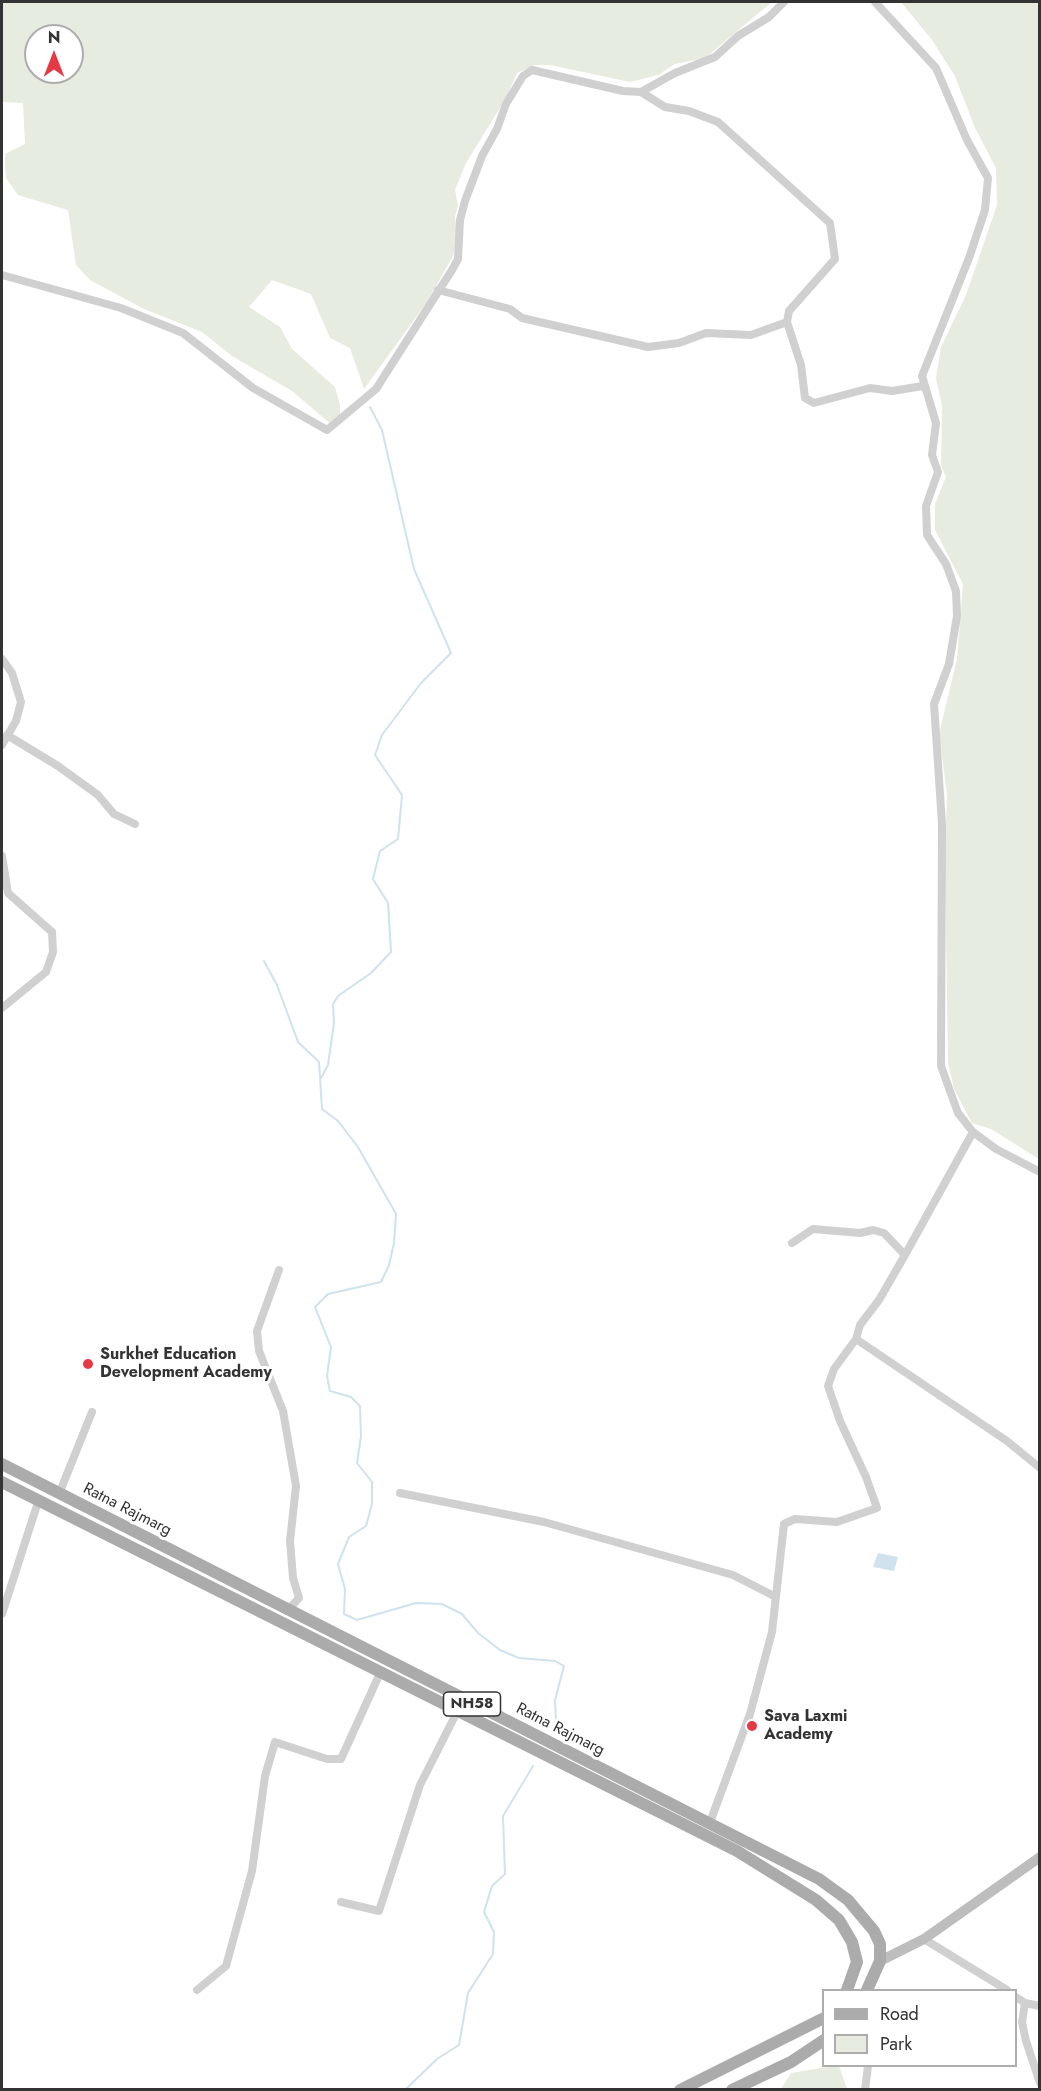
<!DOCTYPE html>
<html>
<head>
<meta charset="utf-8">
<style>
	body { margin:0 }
	#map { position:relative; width:1041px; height:2091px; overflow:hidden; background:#fff; font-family:Jost,sans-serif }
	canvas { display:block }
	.frame { position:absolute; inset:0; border:3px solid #333; pointer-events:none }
	.legend { position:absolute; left:822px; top:1989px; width:195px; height:78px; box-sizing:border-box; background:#fff; border:2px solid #adadad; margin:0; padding:8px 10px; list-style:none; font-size:18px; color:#333 }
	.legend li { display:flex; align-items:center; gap:12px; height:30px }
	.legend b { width:30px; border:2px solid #adadad }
	.north { position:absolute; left:24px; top:24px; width:60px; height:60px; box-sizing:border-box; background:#fff; border:2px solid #adadad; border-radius:50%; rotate:0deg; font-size:16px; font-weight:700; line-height:24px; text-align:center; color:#333 }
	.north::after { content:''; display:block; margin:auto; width:21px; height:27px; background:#e63946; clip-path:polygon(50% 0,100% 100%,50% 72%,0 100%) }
</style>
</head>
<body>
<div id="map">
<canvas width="1041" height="2091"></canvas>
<div class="frame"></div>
<ul class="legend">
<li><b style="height:8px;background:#ababab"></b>Road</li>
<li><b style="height:16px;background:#e6ecdf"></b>Park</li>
</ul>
<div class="north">N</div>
</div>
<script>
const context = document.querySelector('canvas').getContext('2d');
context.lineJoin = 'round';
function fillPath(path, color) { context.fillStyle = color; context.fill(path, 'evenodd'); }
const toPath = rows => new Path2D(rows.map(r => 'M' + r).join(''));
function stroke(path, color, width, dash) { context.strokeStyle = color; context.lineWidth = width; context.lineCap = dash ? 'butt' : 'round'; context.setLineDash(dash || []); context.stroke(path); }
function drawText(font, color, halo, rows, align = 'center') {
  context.font = font + ' Jost,sans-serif'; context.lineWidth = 6; context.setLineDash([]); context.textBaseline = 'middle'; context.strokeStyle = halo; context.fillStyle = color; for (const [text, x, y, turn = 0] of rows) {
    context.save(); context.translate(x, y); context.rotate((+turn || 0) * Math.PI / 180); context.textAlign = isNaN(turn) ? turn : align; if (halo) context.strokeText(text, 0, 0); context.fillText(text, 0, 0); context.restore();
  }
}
fillPath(toPath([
	[2,2,772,2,705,58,675,64,658,75,630,82,550,65,535,65,517,73,506,98,466,163,455,190,458,205,455,217,457,238,453,256,427,302,364,389,350,348,330,338,311,294,272,280,249,307,280,327,292,349,335,387,340,405,340,415,332,425,292,391,232,356,202,332,144,309,90,280,76,265,68,210,18,195,6,178,5,165,5,154,25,144,23,103,2,102],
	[36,36,72,36,72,72,36,72],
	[901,2,1039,2,1039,1159,991,1129,972,1123,954,1089,948,1063,945,857,947,794,939,734,957,659,963,584,935,530,935,504,946,477,941,466,942,406,936,378,941,347,966,295,997,205,996,168,975,128,955,76,932,40],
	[833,2066,839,2066,847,2089,781,2089,791,2073]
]), '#e6ecdf');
fillPath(toPath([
	[878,1553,898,1557,894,1571,873,1567]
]), '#cfe2ee');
stroke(toPath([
	[264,961,277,985,298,1042,319,1062,322,1109,338,1121,358,1147,396,1214,394,1243,389,1265,381,1282,328,1294,315,1307,331,1347,327,1376,330,1391,351,1397,360,1406,361,1436,357,1463,372,1482,372,1504,366,1526,349,1537,338,1564,345,1589,344,1614,357,1620,416,1603,442,1604,462,1614,478,1633,500,1650,519,1658,555,1661,564,1666,555,1700,556,1720,552,1733],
	[321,1078,328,1065,334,1023,333,1004,338,996,371,973,391,952,388,903,373,879,380,851,398,839,402,795,375,755,382,735,421,683,451,653,414,569,382,430,370,407],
	[405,2090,437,2059,459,2045,468,1993,493,1954,494,1932,484,1912,492,1886,505,1874,503,1816,533,1766]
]), '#cfe2ee', 2);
stroke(toPath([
	[875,2,936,68,967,140,988,178,985,210,969,258,922,376,936,423,932,455,938,472,926,506,927,535,946,564,956,591,957,616,949,664,934,704,942,824,941,1066,958,1113,973,1132,996,1149,1040,1172],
	[641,92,665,107,689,111,718,122,830,223,835,259,789,311,787,322,801,365,805,398,814,403,870,388,892,391,923,386],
	[2,275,121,308,183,333,253,388,327,430,376,389,452,270,458,259,460,220,465,201,482,156,497,129,506,104,523,76,532,70,623,91,641,92,675,73,715,57,738,36,769,17,784,2],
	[438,290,510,309,522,318,648,347,679,343,706,333,751,335,787,322],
	[2,659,12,673,21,702,16,721,2,745],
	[7,735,58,766,98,795,114,814,135,824],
	[2,856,8,893,52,932,53,952,46,972,2,1008],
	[792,1243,813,1229,860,1233,873,1230,884,1233,905,1255],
	[279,1270,257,1331,259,1351,283,1411,296,1486,290,1541,293,1578,299,1598,288,1610],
	[856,1339,1007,1441,1040,1468],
	[400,1493,544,1522,733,1575,774,1596],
	[59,1494,92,1412],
	[2,1614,38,1502],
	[709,1825,750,1714,772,1632,784,1524,795,1519,837,1522,877,1508,866,1477,840,1421,828,1386,834,1369,856,1339,860,1325,879,1300,905,1255,973,1132],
	[341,1902,379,1911,420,1785,458,1710],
	[924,1939,1007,1990],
	[197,1990,226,1966,252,1871,265,1776,275,1742,327,1759,341,1759,381,1671],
	[1016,1997,1025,2003,1040,2006],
	[1025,2003,1022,2022,1026,2041,1040,2083],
	[865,2090,868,2066]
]), '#d0d0d0', 8);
stroke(toPath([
	[880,1961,924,1939,1040,1857]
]), '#bdbdbd', 10);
stroke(toPath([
	[2,1464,819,1879,848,1900,874,1931,880,1944,880,1961,867,1990],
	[2,1482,737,1851,816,1900,839,1920,852,1942,857,1962,847,1990],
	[680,2090,824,2018],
	[732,2090,791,2062,824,2040]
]), '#ababab', 12);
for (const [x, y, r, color] of [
	[88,1364,6,"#e63946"],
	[752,1726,6,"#e63946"]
]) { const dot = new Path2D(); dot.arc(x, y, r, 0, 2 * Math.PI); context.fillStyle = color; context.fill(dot); stroke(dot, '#fff', 2); }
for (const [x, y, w] of [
	[472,1704,57]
]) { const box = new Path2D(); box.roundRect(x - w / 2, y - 12, w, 24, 4.5); context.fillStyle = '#fff'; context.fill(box); stroke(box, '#333', 1.5); }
drawText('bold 15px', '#333', null, [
	["NH58",472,1704]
]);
drawText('bold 16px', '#333', '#fff', [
	["Surkhet Education",100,1355],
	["Development Academy",100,1373],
	["Sava Laxmi",764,1717],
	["Academy",764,1735]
], 'left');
drawText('16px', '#333', '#fff', [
	["Ratna Rajmarg",127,1510,27],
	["Ratna Rajmarg",560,1730,27]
]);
</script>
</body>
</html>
